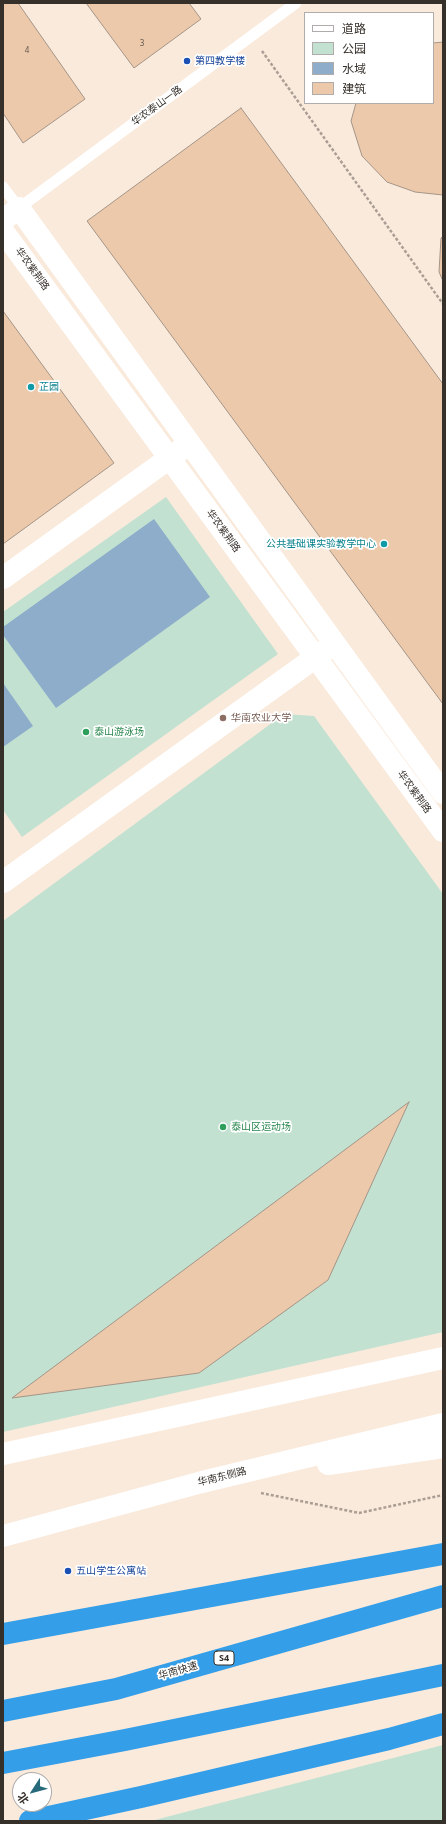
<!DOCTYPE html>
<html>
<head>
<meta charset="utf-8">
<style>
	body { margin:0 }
	#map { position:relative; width:446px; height:1824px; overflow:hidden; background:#faeadc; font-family:"Noto Sans","Noto Sans SC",sans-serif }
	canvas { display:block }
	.frame { position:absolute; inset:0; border:4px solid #36302b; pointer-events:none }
	.legend { position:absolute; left:304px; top:12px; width:130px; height:92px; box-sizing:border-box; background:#fff; border:1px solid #afacaa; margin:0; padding:5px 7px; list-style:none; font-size:12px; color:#36302b }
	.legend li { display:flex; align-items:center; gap:8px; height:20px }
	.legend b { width:20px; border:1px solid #afacaa }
	.north { position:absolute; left:12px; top:1772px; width:40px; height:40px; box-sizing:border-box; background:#fff; border:1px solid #afacaa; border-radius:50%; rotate:234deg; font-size:11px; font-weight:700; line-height:16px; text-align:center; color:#36302b }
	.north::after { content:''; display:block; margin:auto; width:14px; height:18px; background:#266a7b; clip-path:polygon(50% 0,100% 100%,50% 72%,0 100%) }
</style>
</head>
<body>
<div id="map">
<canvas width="446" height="1824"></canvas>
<div class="frame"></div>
<ul class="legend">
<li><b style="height:5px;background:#fff"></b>道路</li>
<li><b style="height:11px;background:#c2e1d1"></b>公园</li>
<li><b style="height:11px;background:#8dadcb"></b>水域</li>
<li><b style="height:11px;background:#ecc9ab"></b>建筑</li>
</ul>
<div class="north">北</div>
</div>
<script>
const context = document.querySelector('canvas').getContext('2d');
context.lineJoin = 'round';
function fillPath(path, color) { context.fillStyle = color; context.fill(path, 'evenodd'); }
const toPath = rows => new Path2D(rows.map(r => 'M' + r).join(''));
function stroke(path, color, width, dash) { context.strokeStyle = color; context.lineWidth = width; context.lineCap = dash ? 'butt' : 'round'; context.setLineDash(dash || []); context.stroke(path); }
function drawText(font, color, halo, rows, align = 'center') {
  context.font = font + ' "Noto Sans","Noto Sans SC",sans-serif'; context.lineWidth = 3.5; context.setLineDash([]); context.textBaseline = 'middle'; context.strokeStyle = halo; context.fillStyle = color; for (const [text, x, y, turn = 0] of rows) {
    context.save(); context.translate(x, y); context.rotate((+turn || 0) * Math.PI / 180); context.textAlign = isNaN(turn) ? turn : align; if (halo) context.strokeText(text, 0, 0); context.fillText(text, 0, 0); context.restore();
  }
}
fillPath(toPath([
	[166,497,278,654,22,837,3,810,3,612],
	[284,714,314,716,443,894,443,1332,3,1432,3,921],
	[443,1745,443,1821,151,1821]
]), '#c2e1d1');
fillPath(toPath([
	[154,519,210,597,56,708,3,635,3,627],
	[3,683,33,726,3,747]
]), '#8dadcb');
const building = toPath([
	[3,3,18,3,85,99,23,143,3,113,3,3],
	[86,3,189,3,201,19,134,68,86,3],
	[443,42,443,195,415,192,387,182,362,156,351,121,356,103,433,103,433,43,443,42],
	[241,108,443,384,443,704,87,221,241,108],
	[443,236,443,281,439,272,441,238,443,236],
	[3,311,114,463,3,544,3,311],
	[409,1102,328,1280,199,1373,12,1398,409,1102]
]);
fillPath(building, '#ecc9ab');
stroke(building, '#a49588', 1);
stroke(toPath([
	[262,51,443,304],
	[261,1493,359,1513,443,1495]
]), '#aa9e94', 2.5, [3, 2]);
stroke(toPath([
	[3,187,19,208,296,3]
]), '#fff', 11);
stroke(toPath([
	[3,220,19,208,443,793],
	[3,231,443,831],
	[3,578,182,449],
	[3,882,327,649]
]), '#fff', 22);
stroke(toPath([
	[3,1454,443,1358],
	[328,1464,443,1447],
	[3,1536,202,1482,443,1424]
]), '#fff', 22);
stroke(toPath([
	[3,1634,443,1554],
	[3,1711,116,1689,443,1596],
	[3,1763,125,1740,443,1675],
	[30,1821,141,1797,389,1739,443,1724]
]), '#349ee8', 22);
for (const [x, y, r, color] of [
	[187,61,4,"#1a4fb4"],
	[31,387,4,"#0f9aa8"],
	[384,544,4,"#0f9aa8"],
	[223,718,4,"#8d6e63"],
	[86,732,4,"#2e9e5b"],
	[223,1127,4,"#2e9e5b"],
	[68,1571,4,"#1a4fb4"]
]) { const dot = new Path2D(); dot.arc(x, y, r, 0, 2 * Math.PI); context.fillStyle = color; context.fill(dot); stroke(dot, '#fff', 1.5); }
drawText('8px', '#64564b', null, [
	["3",142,44],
	["4",27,51]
]);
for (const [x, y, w] of [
	[224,1658,20]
]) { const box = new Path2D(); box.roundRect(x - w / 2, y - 7, w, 14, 3); context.fillStyle = '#fff'; context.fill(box); stroke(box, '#36302b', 1); }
drawText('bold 9px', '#36302b', null, [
	["S4",224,1658]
]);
drawText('10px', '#164399', '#fff', [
	["第四教学楼",195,61],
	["五山学生公寓站",76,1571]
], 'left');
drawText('10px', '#36302b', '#fff', [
	["华农泰山一路",157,106,-36],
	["华农紫荆路",32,269,54],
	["华农紫荆路",223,531,54],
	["华农紫荆路",414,792,54],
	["华南东侧路",222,1477,-14],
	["华南快速",178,1671,-16]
]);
drawText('10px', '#0d838f', '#fff', [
	["芷园",39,387],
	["公共基础课实验教学中心",376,544,"right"]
], 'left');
drawText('10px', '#785e54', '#fff', [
	["华南农业大学",231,718]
], 'left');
drawText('10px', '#27864d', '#fff', [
	["泰山游泳场",94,732],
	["泰山区运动场",231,1127]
], 'left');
</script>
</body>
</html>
